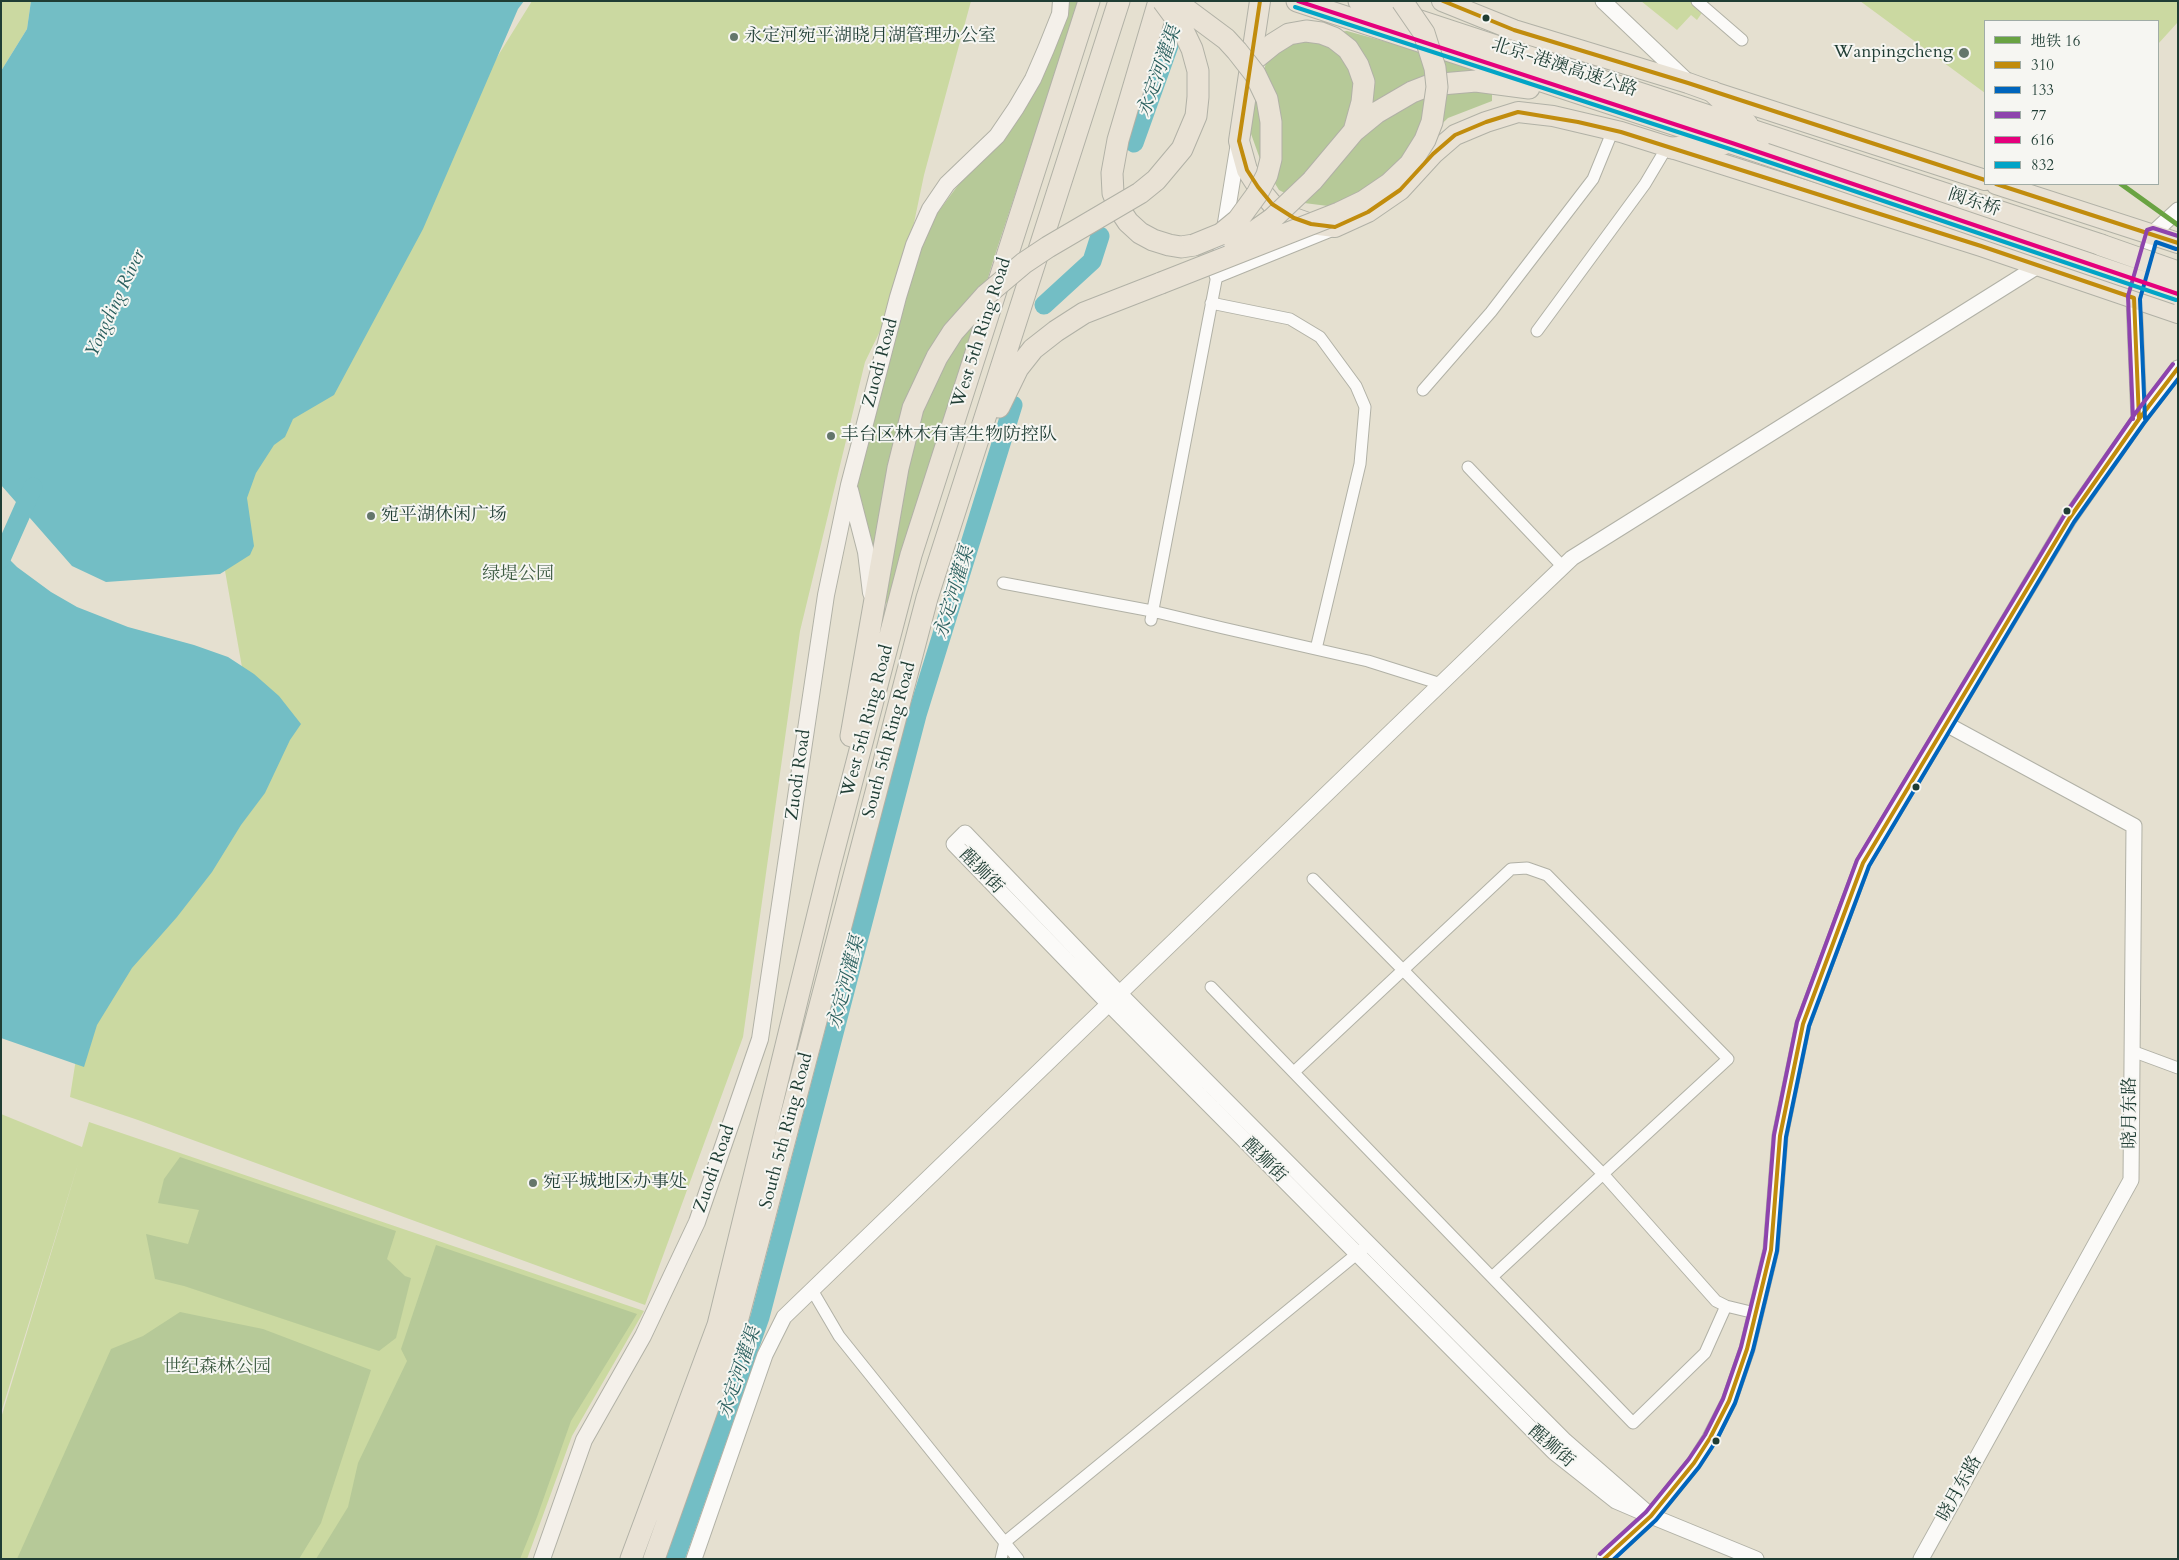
<!DOCTYPE html>
<html>
<head>
<meta charset="utf-8">
<style>
	body { margin:0 }
	#map { position:relative; width:2179px; height:1560px; overflow:hidden; background:#e5e0d0; font-family:Cardo,"Noto Serif SC",serif }
	canvas { display:block }
	.frame { position:absolute; inset:0; border:2px solid #1f3d34; pointer-events:none }
	.legend { position:absolute; left:1984px; top:20px; width:175px; height:165px; box-sizing:border-box; background:#f6f6f2; border:1px solid #a0aca6; margin:0; padding:6px 9px; list-style:none; font-size:15px; color:#1f3d34 }
	.legend li { display:flex; align-items:center; gap:10px; height:25px }
	.legend b { width:25px; border:1px solid #a0aca6 }
</style>
</head>
<body>
<div id="map">
<canvas width="2179" height="1560"></canvas>
<div class="frame"></div>
<ul class="legend">
<li><b style="height:6px;background:#69a342"></b>地铁 16</li>
<li><b style="height:6px;background:#c18c0d"></b>310</li>
<li><b style="height:6px;background:#0065bd"></b>133</li>
<li><b style="height:6px;background:#8e44ad"></b>77</li>
<li><b style="height:6px;background:#e5007d"></b>616</li>
<li><b style="height:6px;background:#02a4c6"></b>832</li>
</ul>
</div>
<script>
const context = document.querySelector('canvas').getContext('2d');
context.lineJoin = 'round';
function fillPath(path, color) { context.fillStyle = color; context.fill(path, 'evenodd'); }
const toPath = rows => new Path2D(rows.map(r => 'M' + r).join(''));
function stroke(path, color, width, dash) { context.strokeStyle = color; context.lineWidth = width; context.lineCap = dash ? 'butt' : 'round'; context.setLineDash(dash || []); context.stroke(path); }
function drawText(font, color, halo, rows, align = 'center') {
  context.font = font + ' Cardo,"Noto Serif SC",serif'; context.lineWidth = 4; context.setLineDash([]); context.textBaseline = 'middle'; context.strokeStyle = halo; context.fillStyle = color; for (const [text, x, y, turn = 0] of rows) {
    context.save(); context.translate(x, y); context.rotate((+turn || 0) * Math.PI / 180); context.textAlign = isNaN(turn) ? turn : align; if (halo) context.strokeText(text, 0, 0); context.fillText(text, 0, 0); context.restore();
  }
}
fillPath(toPath([
	[1,1,31,1,27,29,1,71],
	[532,1,971,1,924,175,900,290,865,362,800,631,743,1037,645,1305,138,1120,70,1097,91,963,255,741,221,548,279,393,381,244],
	[1641,1,1710,1,1697,20,1691,15,1677,30],
	[1860,1,2178,1,2178,22,2158,44,2158,21,1985,21,1985,93],
	[1,1114,82,1147,89,1122,644,1311,572,1436,527,1559,1,1559,1,1418,79,1161,1,1413]
]), '#cbd9a1');
fillPath(toPath([
	[1066,1,1079,1,994,258,888,608,871,552,856,481,921,240,938,212,962,180,1004,138],
	[1347,31,1478,67,1492,85,1492,101,1448,118,1395,168,1362,191,1328,206,1304,203,1279,190,1260,159,1250,131,1255,98,1267,60,1298,36],
	[180,1157,396,1231,387,1259,405,1276,411,1278,396,1338,379,1351,184,1286,155,1279,146,1234,188,1244,199,1210,158,1203,164,1179],
	[436,1245,637,1314,571,1421,537,1517,520,1559,316,1559,348,1507,358,1463,407,1361,401,1349],
	[180,1312,263,1329,371,1370,321,1523,299,1559,17,1559,111,1349,143,1336]
]), '#b6c998');
fillPath(toPath([
	[31,1,524,1,518,9,423,229,334,395,293,419,285,437,274,445,256,473,247,498,254,546,250,555,220,574,106,582,72,566,1,485,1,71,27,29],
	[1,551,17,567,51,592,77,607,128,627,194,645,228,657,254,674,279,696,301,724,290,740,265,793,241,825,212,872,177,917,132,968,97,1025,84,1067,1,1038]
]), '#73bec5');
stroke(toPath([
	[1134,143,1181,12],
	[1044,305,1092,261,1100,236],
	[1,559,33,487],
	[675,1559,760,1317,917,715,1013,405]
]), '#73bec5', 19);
const minor = toPath([
	[1697,1,1742,40],
	[1211,303,1290,319,1320,337,1356,386,1365,407,1360,464,1316,649],
	[1537,331,1645,184,1667,147],
	[1423,390,1491,312,1593,179,1613,130],
	[1468,467,1563,567],
	[1003,583,1152,611,1223,628,1368,661,1441,684],
	[1151,620,1217,275],
	[1211,987,1633,1423,1705,1353,1726,1306,1755,1313],
	[2132,1051,2178,1068],
	[1294,1072,1403,970,1511,869,1527,868,1547,875,1728,1059,1603,1174,1403,970,1313,879],
	[1492,1277,1603,1174,1716,1301,1726,1306],
	[812,1290,839,1336,1018,1559],
	[1001,1559,1005,1542,1369,1244]
]);
const tertiary = toPath([
	[1603,1,1687,81],
	[1217,275,1238,146],
	[1217,275,1333,228],
	[2139,419,2134,298,2152,234,2178,210],
	[1651,1516,1565,1441,1120,994,965,833,954,844,1109,1004,1554,1452,1616,1501,1651,1516,1756,1559],
	[694,1559,765,1355,784,1317,1508,619,1572,558,2038,266],
	[1604,1559,1651,1516,1694,1463,1710,1438,1729,1401,1747,1349,1771,1250,1780,1136,1803,1024,1863,863,2069,519,2139,419,2178,368],
	[1921,1559,2131,1180,2134,826,1946,724]
]);
const secondary = toPath([
	[850,490,866,552,871,593],
	[542,1559,584,1440,643,1336,697,1222,760,1039,826,595,849,485,898,297,914,245,930,209,947,184,997,136,1016,108,1033,79,1046,49,1060,14,1061,1]
]);
const trunk = toPath([
	[1260,1,1239,141,1247,170,1258,187,1272,204,1294,218,1311,224,1335,227,1368,212,1400,190,1433,154,1455,135,1486,122,1518,112,1553,116,1621,132,1981,246,2178,313],
	[1442,1,1514,30,1688,83,1713,92,1985,180],
	[1996,184,2178,243]
]);
const motorway = toPath([
	[1159,1,1118,140,1112,173,1113,193,1120,210,1128,222,1140,233,1153,240,1169,245,1181,247,1194,245],
	[1297,1,1765,154],
	[1359,1,2101,245],
	[1252,61,1273,44,1289,34,1306,31,1321,33,1334,38,1348,49,1358,65,1364,82,1362,102,1354,131],
	[1713,92,1747,124],
	[1672,148,1724,144],
	[1312,181,1354,131,1376,113,1412,92,1430,85,1476,81,1529,88],
	[999,407,1018,368,1033,349,1056,331,1084,313,1161,283],
	[851,736,898,468,913,408,937,357,953,332,986,295],
	[631,1559,718,1325,829,869,911,555,1089,1],
	[654,1559,733,1337,927,598,1119,1]
]);
stroke(minor, '#b1b1a6', 13);
stroke(tertiary, '#b1b1a6', 17);
stroke(secondary, '#b1b1a6', 18);
stroke(trunk, '#b1b1a6', 22);
stroke(motorway, '#b1b1a6', 23);
stroke(minor, '#fbfaf8', 11);
stroke(tertiary, '#fbfaf8', 15);
stroke(secondary, '#f4f0ea', 16);
stroke(trunk, '#e9e2d5', 20);
stroke(motorway, '#e9e2d5', 21);
const motorwayBridge = toPath([
	[1175,1,1226,39,1237,51,1255,74,1267,99,1271,122,1271,159,1267,175,1257,194,1238,220,1221,234,1194,245],
	[1765,154,2178,294],
	[1235,245,1272,219,1312,181],
	[2101,245,2178,272],
	[1161,283,1339,213,1364,201,1389,184,1410,164,1425,140,1432,122,1437,87,1435,68,1424,33,1402,1],
	[986,295,1024,263,1048,247,1140,193,1156,180,1182,149,1196,116,1198,97,1198,71,1192,49,1180,24,1163,1]
]);
stroke(motorwayBridge, '#b1b1a6', 23, []);
stroke(motorwayBridge, '#e9e2d5', 21);
stroke(toPath([
	[1260,1,1239,141,1247,170,1258,187,1272,204,1294,218,1311,224,1335,227,1368,212,1400,190,1433,154,1455,135,1486,122,1518,112,1578,122,1621,132,1981,246,2134,298,2139,419],
	[1443,1,1514,30,1688,83,1985,180],
	[1996,184,2178,243],
	[1604,1559,1651,1516,1694,1463,1710,1438,1729,1401,1747,1349,1771,1250,1780,1136,1803,1024,1863,863,2069,519,2139,419,2178,368]
]), '#c18c0d', 4);
stroke(toPath([
	[2145,419,2140,299,2156,242,2176,249],
	[1614,1559,1656,1520,1699,1467,1716,1441,1735,1403,1753,1350,1777,1251,1786,1137,1809,1026,1869,866,2074,522,2144,423,2178,379]
]), '#0065bd', 4);
stroke(toPath([
	[2133,419,2128,296,2147,230,2153,228,2178,236],
	[1600,1554,1646,1512,1689,1459,1705,1435,1723,1399,1741,1347,1765,1249,1774,1135,1797,1022,1857,860,2064,516,2134,415,2173,364]
]), '#8e44ad', 4);
stroke(toPath([
	[1298,1,1732,143,2178,294]
]), '#e5007d', 4);
stroke(toPath([
	[1295,7,1730,149,2176,300]
]), '#02a4c6', 4);
stroke(toPath([
	[2121,184,2178,225]
]), '#69a342', 5);
for (const [x, y, r, color] of [
	[1486,18,4.5,"#1f3d34"],
	[734,37,5,"#64766b"],
	[1964,53,6,"#64766b"],
	[831,436,5,"#64766b"],
	[2067,511,4.5,"#1f3d34"],
	[371,516,5,"#64766b"],
	[1916,787,4.5,"#1f3d34"],
	[533,1183,5,"#64766b"],
	[1716,1441,4.5,"#1f3d34"]
]) { const dot = new Path2D(); dot.arc(x, y, r, 0, 2 * Math.PI); context.fillStyle = color; context.fill(dot); stroke(dot, '#f6f6f2', 2); }
drawText('18px', '#1f3d34', '#f6f6f2', [
	["永定河宛平湖晓月湖管理办公室",744,37],
	["Wanpingcheng",1953,53,"right"],
	["丰台区林木有害生物防控队",841,436],
	["宛平湖休闲广场",381,516],
	["宛平城地区办事处",543,1183]
], 'left');
drawText('18px', '#1f3d34', '#f6f6f2', [
	["北京-港澳高速公路",1564,68,18],
	["阀东桥",1974,203,18],
	["West 5th Ring Road",982,333,-72],
	["Zuodi Road",881,363,-75],
	["West 5th Ring Road",868,721,-75],
	["South 5th Ring Road",890,740,-75],
	["Zuodi Road",799,775,-82],
	["醒狮街",981,872,46],
	["晓月东路",2131,1113,-90],
	["South 5th Ring Road",787,1131,-75],
	["醒狮街",1264,1161,45],
	["Zuodi Road",715,1169,-71],
	["醒狮街",1551,1447,41],
	["晓月东路",1960,1489,-61]
]);
drawText('18px', '#3d5b42', '#f6f6f2', [
	["绿堤公园",518,575],
	["世纪森林公园",217,1368]
]);
drawText('italic 19px', '#2a5f5e', '#f6f6f2', [
	["永定河灌渠",1160,72,-70],
	["Yongding River",116,304,-65],
	["永定河灌渠",955,593,-73],
	["永定河灌渠",847,983,-75],
	["永定河灌渠",740,1373,-71]
]);
</script>
</body>
</html>
